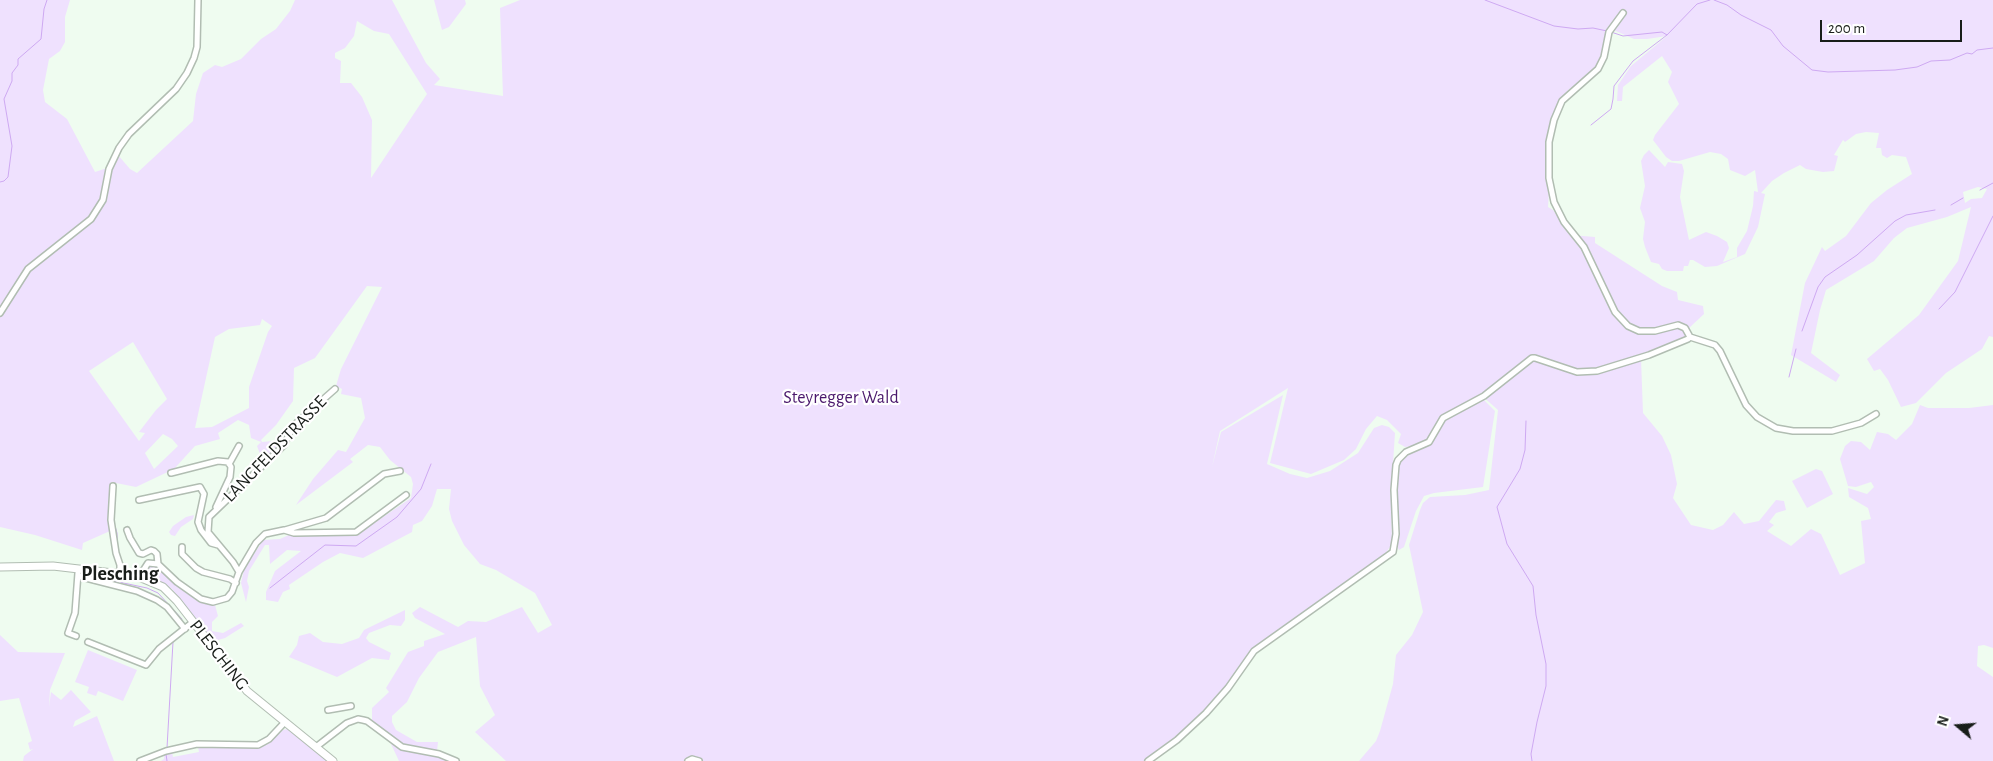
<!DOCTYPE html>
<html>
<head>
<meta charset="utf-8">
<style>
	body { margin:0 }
	#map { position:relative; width:1993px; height:761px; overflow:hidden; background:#effcf0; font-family:"Alegreya Sans",sans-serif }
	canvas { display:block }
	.north { position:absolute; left:1933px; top:701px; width:50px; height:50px; -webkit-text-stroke:4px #fff; paint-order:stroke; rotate:288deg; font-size:14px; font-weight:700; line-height:20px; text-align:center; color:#181d19 }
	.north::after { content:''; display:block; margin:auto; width:18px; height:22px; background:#181d19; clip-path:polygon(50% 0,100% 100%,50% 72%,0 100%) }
	.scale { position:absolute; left:1820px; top:20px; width:142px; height:22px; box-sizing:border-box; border:2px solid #181d19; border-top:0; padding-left:6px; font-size:15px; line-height:18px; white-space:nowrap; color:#181d19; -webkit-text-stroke:4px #fff; paint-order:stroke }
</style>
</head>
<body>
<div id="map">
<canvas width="1993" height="761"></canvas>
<div class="north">N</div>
<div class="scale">200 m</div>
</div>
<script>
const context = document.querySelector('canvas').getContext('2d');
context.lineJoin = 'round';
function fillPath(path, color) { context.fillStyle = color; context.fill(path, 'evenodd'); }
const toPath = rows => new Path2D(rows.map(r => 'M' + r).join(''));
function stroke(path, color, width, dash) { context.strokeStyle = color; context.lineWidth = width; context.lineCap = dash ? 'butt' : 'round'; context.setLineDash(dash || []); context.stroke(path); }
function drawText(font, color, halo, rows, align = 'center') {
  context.font = font + ' "Alegreya Sans",sans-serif'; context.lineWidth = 4.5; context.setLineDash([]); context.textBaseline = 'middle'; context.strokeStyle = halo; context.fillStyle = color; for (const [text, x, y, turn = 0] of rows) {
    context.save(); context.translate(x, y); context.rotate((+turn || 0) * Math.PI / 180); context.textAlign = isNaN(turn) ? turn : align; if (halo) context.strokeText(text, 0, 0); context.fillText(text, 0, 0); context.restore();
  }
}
fillPath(toPath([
	[0,0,70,0,65,17,65,42,60,51,49,59,43,90,45,102,67,119,95,172,107,168,101,200,90,218,27,268,0,310],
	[295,0,392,0,426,63,440,79,434,85,503,96,500,8,520,0,1993,0,1993,337,1989,336,1982,349,1946,373,1916,403,1901,407,1888,380,1880,369,1874,371,1867,359,1919,315,1958,261,1971,207,1947,217,1907,228,1894,238,1874,261,1826,290,1820,310,1811,353,1840,375,1836,382,1791,355,1805,283,1822,247,1825,251,1846,236,1871,203,1887,190,1912,174,1906,157,1892,155,1887,158,1882,155,1881,148,1876,148,1879,133,1866,132,1856,134,1845,142,1843,140,1834,155,1838,156,1834,171,1823,172,1806,169,1800,165,1784,173,1772,181,1761,193,1765,194,1758,227,1745,254,1717,266,1705,267,1693,260,1690,260,1688,266,1684,266,1683,271,1667,271,1662,269,1659,264,1651,262,1645,247,1643,239,1645,222,1640,208,1645,186,1641,161,1644,155,1649,150,1665,167,1668,162,1682,164,1684,171,1680,197,1689,240,1706,232,1717,236,1727,242,1729,248,1723,262,1737,257,1737,248,1747,231,1753,206,1754,191,1758,192,1755,170,1745,176,1730,170,1728,159,1721,154,1710,152,1679,161,1672,161,1666,157,1653,140,1655,135,1679,104,1668,82,1672,72,1662,56,1623,87,1622,101,1617,101,1618,85,1631,66,1667,36,1647,39,1634,39,1609,28,1604,50,1596,69,1587,77,1568,90,1562,98,1547,140,1546,155,1549,192,1548,207,1553,210,1571,235,1595,237,1595,243,1662,286,1677,292,1678,300,1703,306,1704,314,1688,329,1685,337,1641,359,1643,413,1662,436,1671,455,1677,484,1673,498,1691,525,1713,530,1723,525,1734,512,1744,524,1759,521,1776,500,1784,501,1786,510,1776,513,1769,522,1774,525,1767,531,1791,546,1811,529,1821,534,1840,575,1865,563,1861,521,1871,519,1868,508,1849,497,1848,488,1867,494,1874,487,1871,482,1856,487,1848,486,1840,459,1845,446,1851,441,1861,442,1870,450,1877,432,1888,434,1896,440,1912,424,1920,405,1928,408,1969,408,1993,405,1993,648,1984,645,1978,646,1977,666,1993,677,1993,761,1359,761,1376,741,1380,731,1393,684,1396,655,1412,635,1423,612,1409,545,1420,510,1423,503,1430,497,1465,495,1489,490,1498,410,1481,395,1441,417,1434,426,1426,442,1415,446,1405,447,1398,443,1401,434,1387,420,1377,416,1366,429,1356,449,1344,460,1311,474,1270,463,1288,388,1220,431,1212,467,1221,432,1283,395,1267,464,1290,474,1307,478,1330,471,1358,453,1374,428,1382,425,1389,427,1395,433,1391,494,1392,544,1385,554,1254,653,1228,691,1152,761,701,761,696,757,688,758,686,761,506,761,475,732,495,715,480,686,476,637,438,652,419,678,407,702,392,716,392,722,396,730,417,742,438,742,437,751,410,748,400,744,372,722,372,708,389,692,386,688,408,652,424,646,424,641,445,634,415,618,412,613,420,607,458,627,468,621,486,622,522,607,538,633,552,625,535,593,496,570,480,564,464,545,452,521,449,509,451,489,437,489,432,506,422,521,413,525,412,532,363,558,340,553,323,562,289,585,290,589,283,592,278,602,266,600,266,592,275,571,301,551,287,550,270,564,269,545,265,545,249,571,247,581,249,587,246,602,241,583,244,570,263,540,280,539,291,534,305,536,358,534,411,498,413,484,411,477,390,460,380,447,368,445,350,459,353,462,296,505,313,479,338,450,346,452,365,418,361,398,341,394,342,389,336,386,341,369,382,287,367,286,315,358,294,368,293,401,276,425,261,440,262,442,283,440,282,443,263,462,257,446,261,442,251,438,249,425,238,420,218,433,220,439,195,446,174,469,136,487,111,482,110,531,83,543,82,550,35,535,0,527,0,317,22,279,38,261,86,226,98,213,104,200,110,169,118,155,130,169,137,173,193,121,196,94,203,73,215,65,222,67,241,59,261,39,276,29,290,11],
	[357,21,374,31,389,34,427,94,371,178,372,120,362,97,351,83,340,83,341,61,335,58,335,53,345,48,354,36],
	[1978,187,1987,189,1982,198,1971,199,1965,203,1963,192],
	[262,319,272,326,268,332,249,387,249,408,212,427,195,428,215,337,229,329,260,325],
	[133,342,167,399,156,410,139,432,145,433,139,441,89,371],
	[163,434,172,439,178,446,154,469,145,453],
	[434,0,465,0,466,4,449,27,442,30],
	[1483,399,1495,411,1483,487,1434,493,1424,496,1416,511,1404,547,1399,550,1397,546,1395,498,1397,465,1404,454,1426,446,1445,418],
	[1816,469,1822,471,1833,494,1807,508,1792,481],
	[194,515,193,519,181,527,175,536,171,535,169,532,173,526,186,517],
	[154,565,160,568,177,585,204,603,215,605,218,616,212,622,212,631,223,633,241,623,244,626,225,638,218,640,210,637,172,589,148,574,147,571,149,566],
	[405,610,405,620,401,626,390,625,369,633,366,638,369,642,391,653,389,660,372,658,337,677,289,657,297,645,299,636,310,633,323,642,342,644,359,638,364,630],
	[0,635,18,652,65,653,50,690,49,707,51,692,61,700,71,690,91,712,75,721,73,727,97,716,114,761,23,761,24,756,33,749,30,750,28,743,32,741,19,698,0,701],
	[88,650,137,670,123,701,98,691,96,696,87,693,89,687,75,682],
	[287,729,328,761,161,761,164,759,164,755,172,752,173,757,199,752,198,747,206,745,256,748,268,744,283,730],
	[390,742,407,752,428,754,452,761,399,761]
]), '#efe1fe');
stroke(toPath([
	[1485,0,1554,26,1578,29,1593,28,1607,31],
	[1714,0,1727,5,1741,15,1771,30,1783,46,1812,70,1828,72,1895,70,1917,67,1931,61,1950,60,1967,53,1972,54,1977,50,1993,48],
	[1611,32,1623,36,1662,32,1667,35,1697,4,1710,0],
	[1591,125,1611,109,1613,99,1614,86,1633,61,1667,35],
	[0,182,4,181,8,177,12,146,4,99,12,81,12,73,18,65,18,59,41,39,44,9,47,0],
	[1980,190,1993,183],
	[1951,205,1963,198],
	[1939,309,1955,292,1993,216],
	[1802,331,1818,287,1825,277,1857,255,1895,221,1906,215,1935,210],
	[1789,377,1796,349],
	[1526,421,1525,450,1520,469,1497,507,1507,544,1533,586,1536,615,1546,664,1546,686,1537,722,1531,754,1532,761],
	[115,526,117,533,117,547],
	[100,578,147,588,158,593,182,619],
	[270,588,325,545,356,546,397,517,421,489,431,464],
	[167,748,173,642],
	[166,754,167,761]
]), '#cea9f2', 1);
const street = toPath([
	[1623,13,1609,32,1604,57,1598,69,1562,101,1554,120,1549,142,1549,178,1554,202,1564,222,1584,247,1615,312,1628,326,1639,331,1655,331,1678,325,1685,328,1690,337,1715,345,1720,351,1746,405,1757,417,1776,428,1793,431,1832,431,1861,423,1876,414],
	[0,313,28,269,91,219,103,200,109,169,119,148,129,134,176,89,187,73,194,58,197,47,198,0],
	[229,464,239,446],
	[171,473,218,461,228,462,231,467,230,477,216,507],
	[113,486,111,520,116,553,120,565,120,574],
	[139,500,200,487,204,494,198,522,201,530,211,543,218,545],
	[127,530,130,538,139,553,143,554,151,550,154,551,157,554,158,564],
	[285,530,326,518,384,474,400,471],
	[182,547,182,554,196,568,203,572,230,579,236,583],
	[239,572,256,543,265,534,284,530,294,533,356,532,406,495],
	[78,576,137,591,157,600,167,607,185,629],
	[139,577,148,563,158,564,177,582,201,599,213,602,227,598,232,592,239,572,233,562,208,532,209,517,284,445,293,426,335,389],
	[76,636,68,633,75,613,78,573],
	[88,642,146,665,159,649,193,622],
	[328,710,351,706],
	[316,747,347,723,358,719,363,720,367,721,402,747,439,754,456,761],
	[140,761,166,751,197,744,258,745,269,739,285,722],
	[688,761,692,759,699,761],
	[1148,761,1177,740,1206,713,1228,688,1254,651,1393,552,1396,534,1394,490,1396,465,1398,460,1406,452,1429,442,1443,418,1484,396,1532,358,1535,358,1577,372,1597,371,1649,355,1688,339,1690,337]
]);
const secondary = toPath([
	[0,567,53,566,113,573,139,577,163,587,177,601,247,691,333,761]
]);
stroke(street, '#b1bdb2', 8);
stroke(secondary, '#b1bdb2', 9);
stroke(street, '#fff', 5);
stroke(secondary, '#fff', 7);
drawText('18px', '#4a186c', '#fff', [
	["Steyregger Wald",841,398]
]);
drawText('18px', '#181d19', '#fff', [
	["LANGFELDSTRASSE",275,449,-46],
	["PLESCHING",219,655,52]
]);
drawText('bold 20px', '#181d19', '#fff', [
	["Plesching",120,574]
]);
</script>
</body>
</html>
